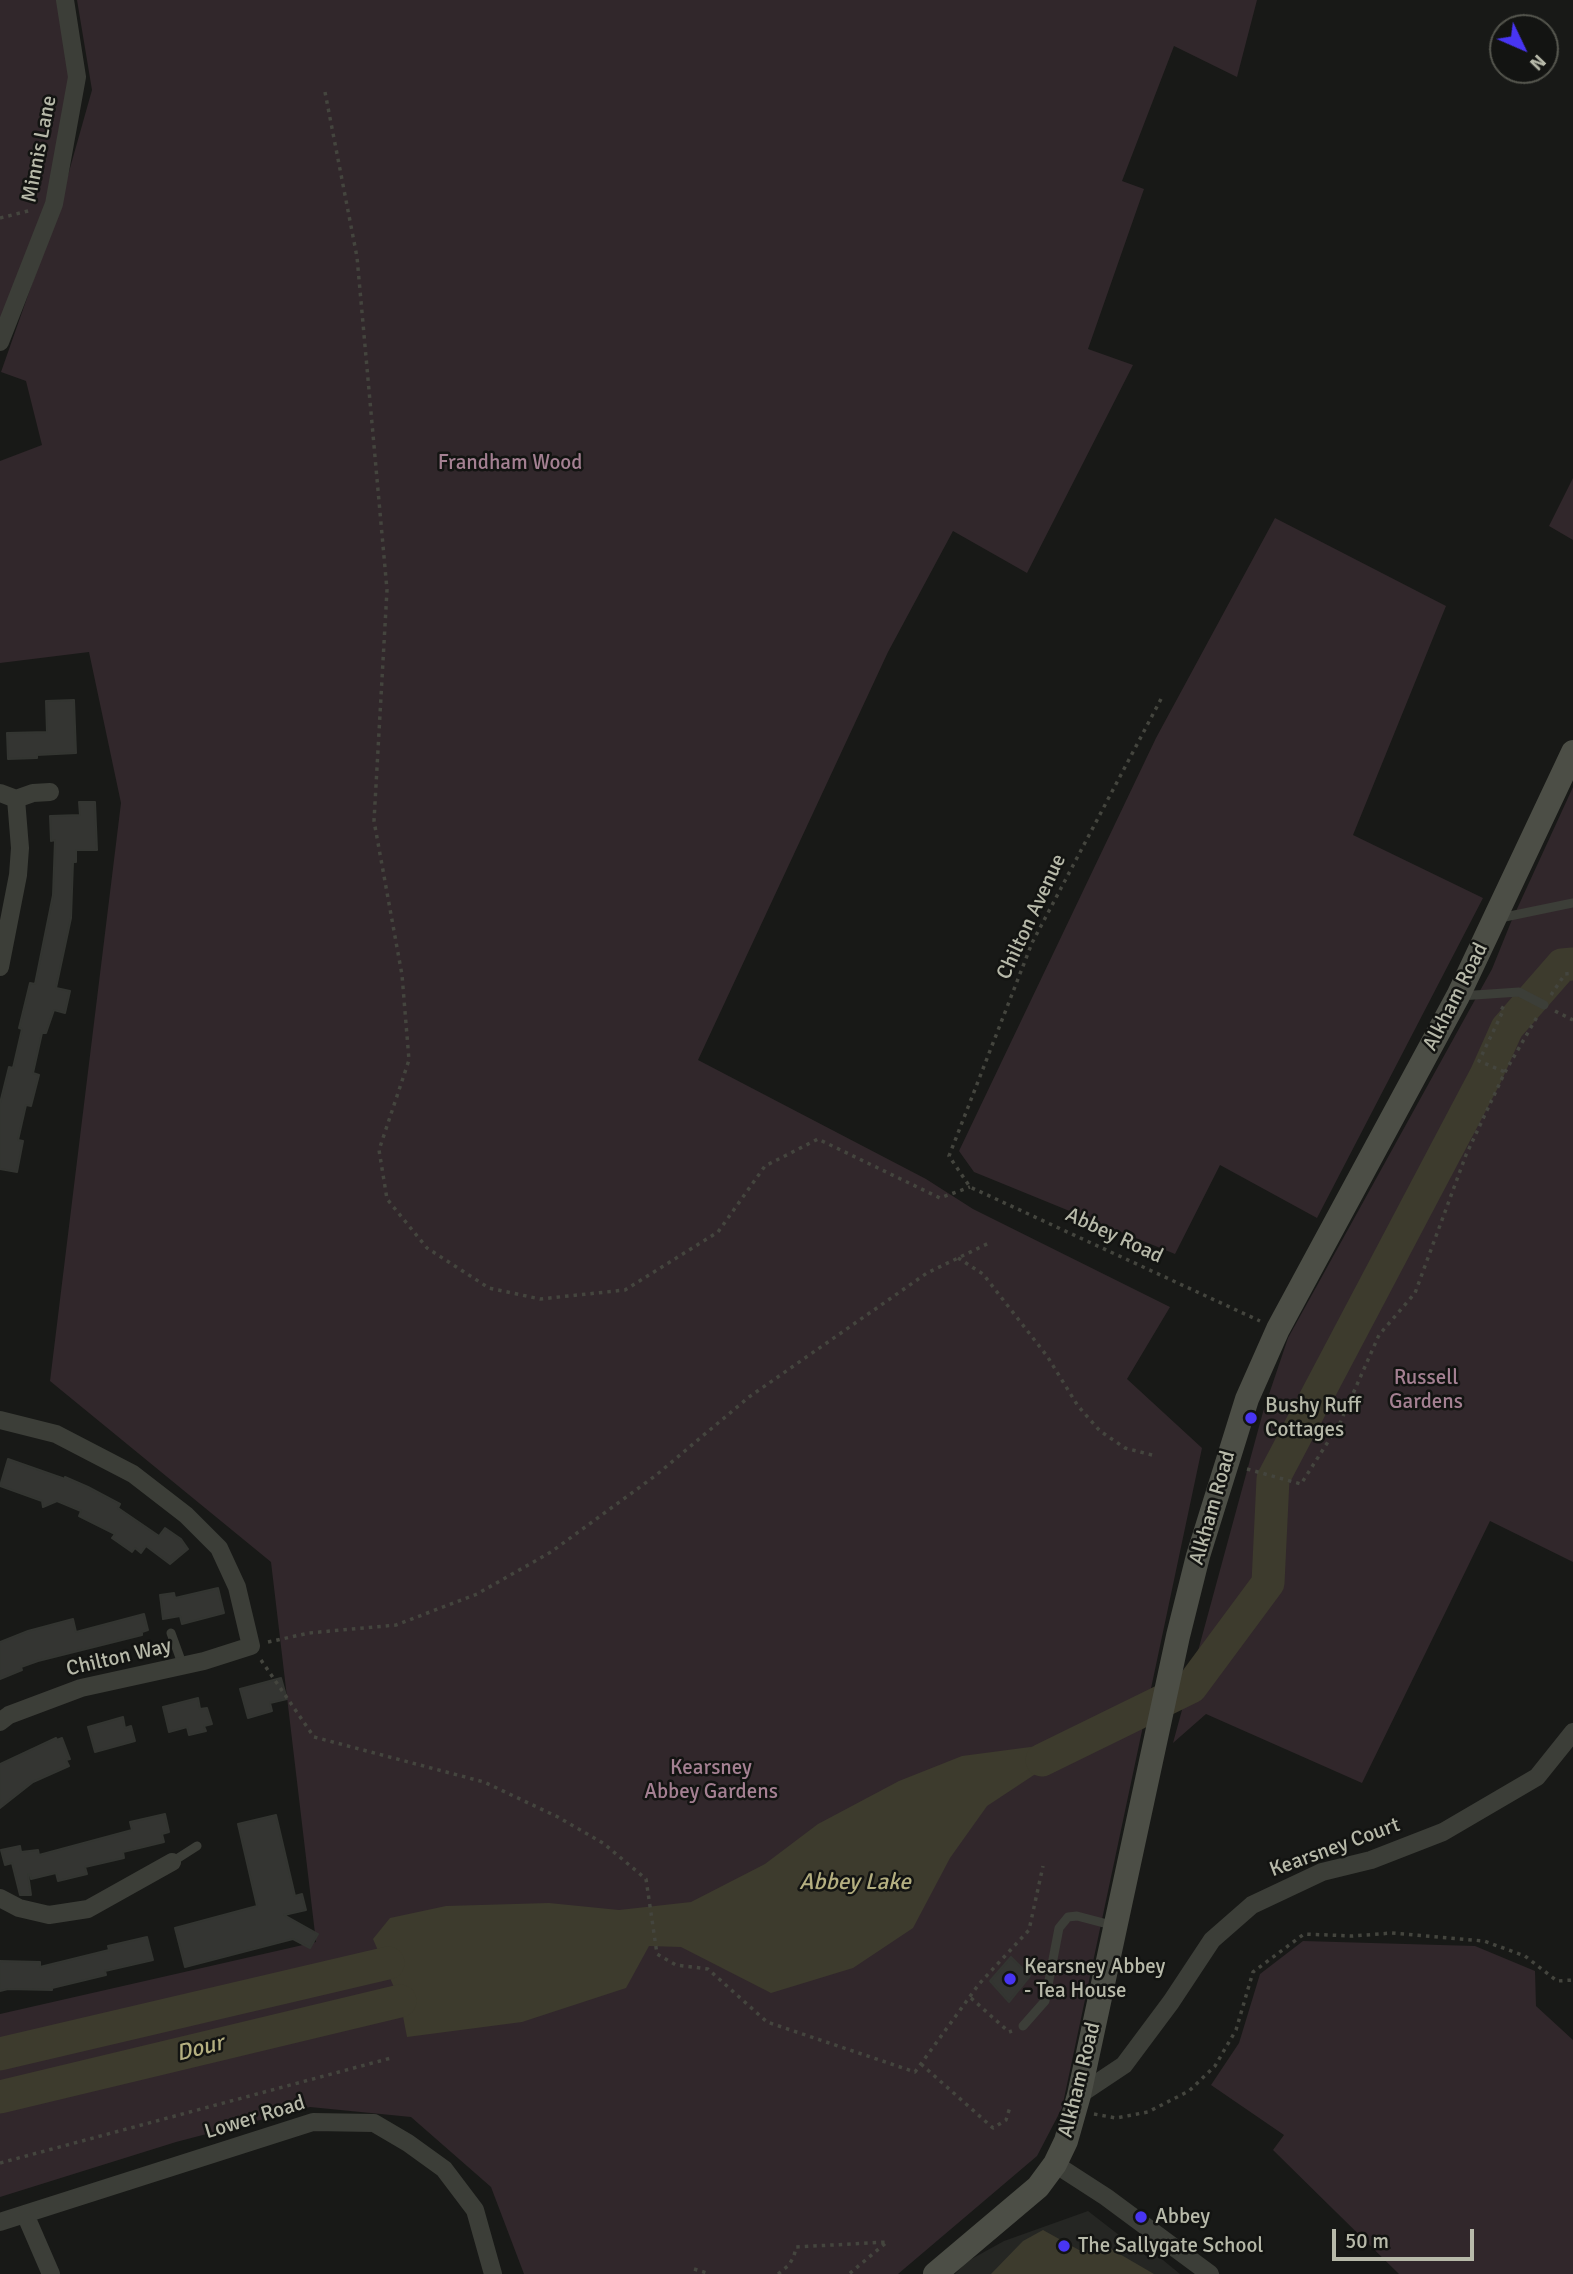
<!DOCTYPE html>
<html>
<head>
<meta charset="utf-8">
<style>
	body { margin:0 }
	#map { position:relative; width:1573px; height:2274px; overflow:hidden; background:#181917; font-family:Signika,sans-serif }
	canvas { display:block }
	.north { position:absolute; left:1489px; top:14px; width:70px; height:70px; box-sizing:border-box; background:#131412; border:2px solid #55564e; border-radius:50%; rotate:134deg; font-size:19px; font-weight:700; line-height:28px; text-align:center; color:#b7b9a9 }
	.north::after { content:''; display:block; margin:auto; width:24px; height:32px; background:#4835f3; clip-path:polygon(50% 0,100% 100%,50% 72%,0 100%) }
	.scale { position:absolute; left:1332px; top:2229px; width:142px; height:32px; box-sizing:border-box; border:4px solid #b7b9a9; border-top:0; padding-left:9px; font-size:21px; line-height:24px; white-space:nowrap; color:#b7b9a9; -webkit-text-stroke:5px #131412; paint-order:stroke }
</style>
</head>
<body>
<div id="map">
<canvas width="1573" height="2274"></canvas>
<div class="north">N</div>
<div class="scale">50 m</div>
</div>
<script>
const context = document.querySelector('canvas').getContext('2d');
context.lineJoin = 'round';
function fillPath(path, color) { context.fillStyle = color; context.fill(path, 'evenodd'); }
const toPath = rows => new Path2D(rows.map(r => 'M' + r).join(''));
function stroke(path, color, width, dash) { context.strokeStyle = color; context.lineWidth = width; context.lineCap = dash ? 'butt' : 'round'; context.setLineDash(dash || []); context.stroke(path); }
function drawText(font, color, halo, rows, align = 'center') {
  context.font = font + ' Signika,sans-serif'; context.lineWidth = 5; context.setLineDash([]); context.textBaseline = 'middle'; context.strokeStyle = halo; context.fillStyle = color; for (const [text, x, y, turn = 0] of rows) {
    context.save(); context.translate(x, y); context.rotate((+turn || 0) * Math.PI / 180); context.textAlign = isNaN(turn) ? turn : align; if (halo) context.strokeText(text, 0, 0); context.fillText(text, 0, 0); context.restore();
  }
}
fillPath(toPath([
	[1088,2211,1146,2256,1152,2251,1180,2274,955,2274,966,2262,1004,2241]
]), '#252623');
fillPath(toPath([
	[0,0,63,0,77,77,54,204,0,342],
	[77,0,1257,0,1237,77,1174,46,1122,181,1144,189,1088,349,1133,365,1027,573,953,531,888,652,698,1060,926,1179,973,1209,1170,1307,1127,1379,1202,1448,1062,2108,1037,2156,898,2274,524,2274,491,2187,411,2117,310,2107,176,2142,0,2197,0,2014,316,1942,271,1562,50,1381,121,803,89,652,0,663,0,461,42,445,26,381,1,372,59,207,92,90],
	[1573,478,1573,540,1549,526],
	[1275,518,1446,606,1353,835,1483,898,1317,1218,1220,1165,1175,1254,974,1172,959,1151,1156,738],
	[1573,787,1573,1562,1490,1521,1362,1783,1206,1714,1173,1743,1263,1412,1288,1338,1492,969,1511,922],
	[1303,1941,1475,1946,1535,1971,1536,2006,1573,2040,1573,2274,1399,2274,1273,2150,1284,2135,1211,2085,1239,2043,1260,1974]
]), '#31272b');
fillPath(toPath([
	[1038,1746,1043,1769,987,1806,950,1858,913,1928,853,1968,771,1993,681,1947,649,1946,626,1988,522,2022,407,2037,400,2001,373,1939,390,1918,446,1906,549,1903,619,1910,691,1902,765,1864,818,1824,899,1781,962,1756],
	[1043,2230,1079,2250,1111,2249,1154,2274,991,2274,1023,2241]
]), '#3d3b2d');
stroke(toPath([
	[1042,1760,1191,1687,1268,1583,1273,1479,1486,1075,1507,1028,1562,965,1573,964],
	[0,2054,388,1963],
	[0,2097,400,2001]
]), '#3d3b2d', 33);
const building = toPath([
	[74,700,76,753,37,755,37,758,8,759,7,733,47,732,46,701,74,700],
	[79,802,95,802,97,850,76,850,76,862,73,862,71,918,56,988,70,991,65,1013,54,1010,46,1033,42,1033,33,1073,39,1075,31,1106,26,1105,18,1140,23,1141,17,1172,0,1169,0,1103,9,1067,13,1068,22,1029,19,1028,30,983,35,984,53,895,55,840,51,841,50,816,80,815,79,802],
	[8,1459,65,1479,65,1477,88,1487,120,1504,118,1508,159,1536,165,1528,181,1539,188,1549,170,1564,146,1546,141,1553,135,1548,132,1552,112,1538,115,1534,79,1516,81,1511,57,1501,43,1507,42,1501,0,1486,8,1459],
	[218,1588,224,1613,182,1624,180,1616,163,1619,160,1595,174,1593,175,1598,218,1588],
	[144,1614,148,1630,142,1632,142,1635,38,1661,21,1667,22,1670,0,1679,0,1642,28,1631,73,1619,76,1632,144,1614],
	[281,1678,287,1699,270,1703,272,1711,248,1718,240,1689,281,1678],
	[198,1698,200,1709,207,1708,212,1724,204,1726,206,1731,189,1735,187,1727,169,1732,163,1707,198,1698],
	[123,1717,125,1728,131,1726,135,1741,95,1752,88,1727,123,1717],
	[56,1738,57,1740,62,1738,70,1759,66,1760,69,1766,33,1782,0,1808,0,1764,56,1738],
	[165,1814,169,1832,162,1834,164,1842,123,1852,124,1858,85,1867,87,1874,58,1881,56,1873,31,1879,30,1874,28,1874,31,1895,20,1895,12,1863,5,1865,1,1850,20,1846,21,1852,38,1850,39,1855,132,1830,130,1822,165,1814],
	[276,1815,295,1896,302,1894,306,1910,284,1915,318,1934,310,1948,293,1939,185,1967,175,1928,257,1906,238,1824,276,1815],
	[147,1937,153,1960,105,1971,106,1975,52,1988,52,1990,8,1989,0,1991,0,1961,40,1962,40,1967,109,1950,108,1946,147,1937],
	[1011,1957,1030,1976,1009,2002,990,1981,1011,1957]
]);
fillPath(building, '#343532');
stroke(building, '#333531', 2);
stroke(toPath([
	[325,92,357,257,387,590,374,821,402,975,409,1060,379,1150,387,1199,427,1248,489,1288,540,1299,625,1290,718,1232,765,1166,818,1139,940,1198,970,1187],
	[0,218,32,210],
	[1161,699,1032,943,949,1156,970,1187,1260,1321],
	[1551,995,1565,974,1573,973],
	[1501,1007,1504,1009,1479,1061,1505,1072],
	[1555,1011,1573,1020],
	[958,1258,983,1274,1047,1356,1078,1406,1100,1431,1125,1448,1156,1456],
	[1247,1469,1301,1484,1340,1423,1379,1335,1415,1293,1466,1155,1505,1072,1537,1017],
	[268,1642,309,1633,396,1625,477,1594,551,1552,655,1476,749,1397,927,1273,989,1243],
	[261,1660,314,1737,484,1782,558,1817,603,1843,646,1879,657,1954,676,1965,708,1969,767,2022,915,2072,979,1984,1029,1930,1043,1866],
	[971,1998,1009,2032,1012,2031],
	[921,2064,993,2128,1006,2120,1010,2107],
	[1094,2114,1116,2118,1148,2112,1189,2091,1215,2066,1236,2030,1253,1972,1304,1934,1352,1936,1392,1933,1484,1941,1525,1956,1557,1981,1573,1980],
	[0,2163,391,2058],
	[694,2269,710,2274],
	[778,2274,789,2265,794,2256,796,2247,887,2242,849,2274]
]), '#44453e', 3.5, [3.5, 5]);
stroke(toPath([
	[1500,918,1573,903],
	[1460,996,1519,992,1544,1005],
	[171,1633,183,1666],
	[172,1862,197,1846],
	[1023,2026,1045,2001,1059,1928,1068,1917,1077,1916,1115,1926]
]), '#3c3e38', 9);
stroke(toPath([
	[0,342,54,204,77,77,65,0],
	[0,793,16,799,33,793,50,792],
	[0,967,18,875,20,848,16,799],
	[0,1420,56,1434,133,1474,186,1515,219,1548,237,1587,251,1646,204,1661,81,1688,9,1715,0,1722],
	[0,1898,19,1908,49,1915,88,1909,172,1862],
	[1079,2095,1124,2065,1171,2002,1212,1940,1252,1905,1322,1872,1371,1860,1443,1832,1537,1777,1573,1732],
	[1055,2164,1106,2197,1210,2274],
	[25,2214,51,2274],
	[0,2222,313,2122,374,2123,408,2143,444,2169,475,2210,493,2274]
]), '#3c3e38', 18);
stroke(toPath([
	[935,2274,1038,2187,1055,2164,1066,2141,1079,2095,1178,1636,1198,1556,1247,1399,1278,1329,1458,996,1573,752]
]), '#4c4e46', 24);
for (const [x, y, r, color] of [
	[1251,1418,7,"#4835f3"],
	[1010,1979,7,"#4835f3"],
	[1141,2217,7,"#4835f3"],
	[1064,2246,7,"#4835f3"]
]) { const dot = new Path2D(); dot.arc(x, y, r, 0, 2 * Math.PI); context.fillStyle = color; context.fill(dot); stroke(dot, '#131412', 2.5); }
drawText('21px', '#b7b9a9', '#131412', [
	["Minnis Lane",40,149,-79],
	["Chilton Avenue",1032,917,-65],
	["Alkham Road",1456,997,-63],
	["Abbey Road",1114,1236,25],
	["Alkham Road",1213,1508,-74],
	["Chilton Way",119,1658,-13],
	["Kearsney Court",1335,1848,-20],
	["Alkham Road",1080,2080,-76],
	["Lower Road",255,2118,-17]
]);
drawText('21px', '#a48092', '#131412', [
	["Frandham Wood",510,463],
	["Russell",1426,1378],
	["Gardens",1426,1402],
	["Kearsney",711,1768],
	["Abbey Gardens",711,1792]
]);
drawText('21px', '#b7b9a9', '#131412', [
	["Bushy Ruff",1265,1406],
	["Cottages",1265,1430],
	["Kearsney Abbey",1024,1967],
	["- Tea House",1024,1991],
	["Abbey",1155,2217],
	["The Sallygate School",1078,2246]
], 'left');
drawText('italic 23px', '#b4af80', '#131412', [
	["Abbey Lake",855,1883],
	["Dour",200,2049,-14]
]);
</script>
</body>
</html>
